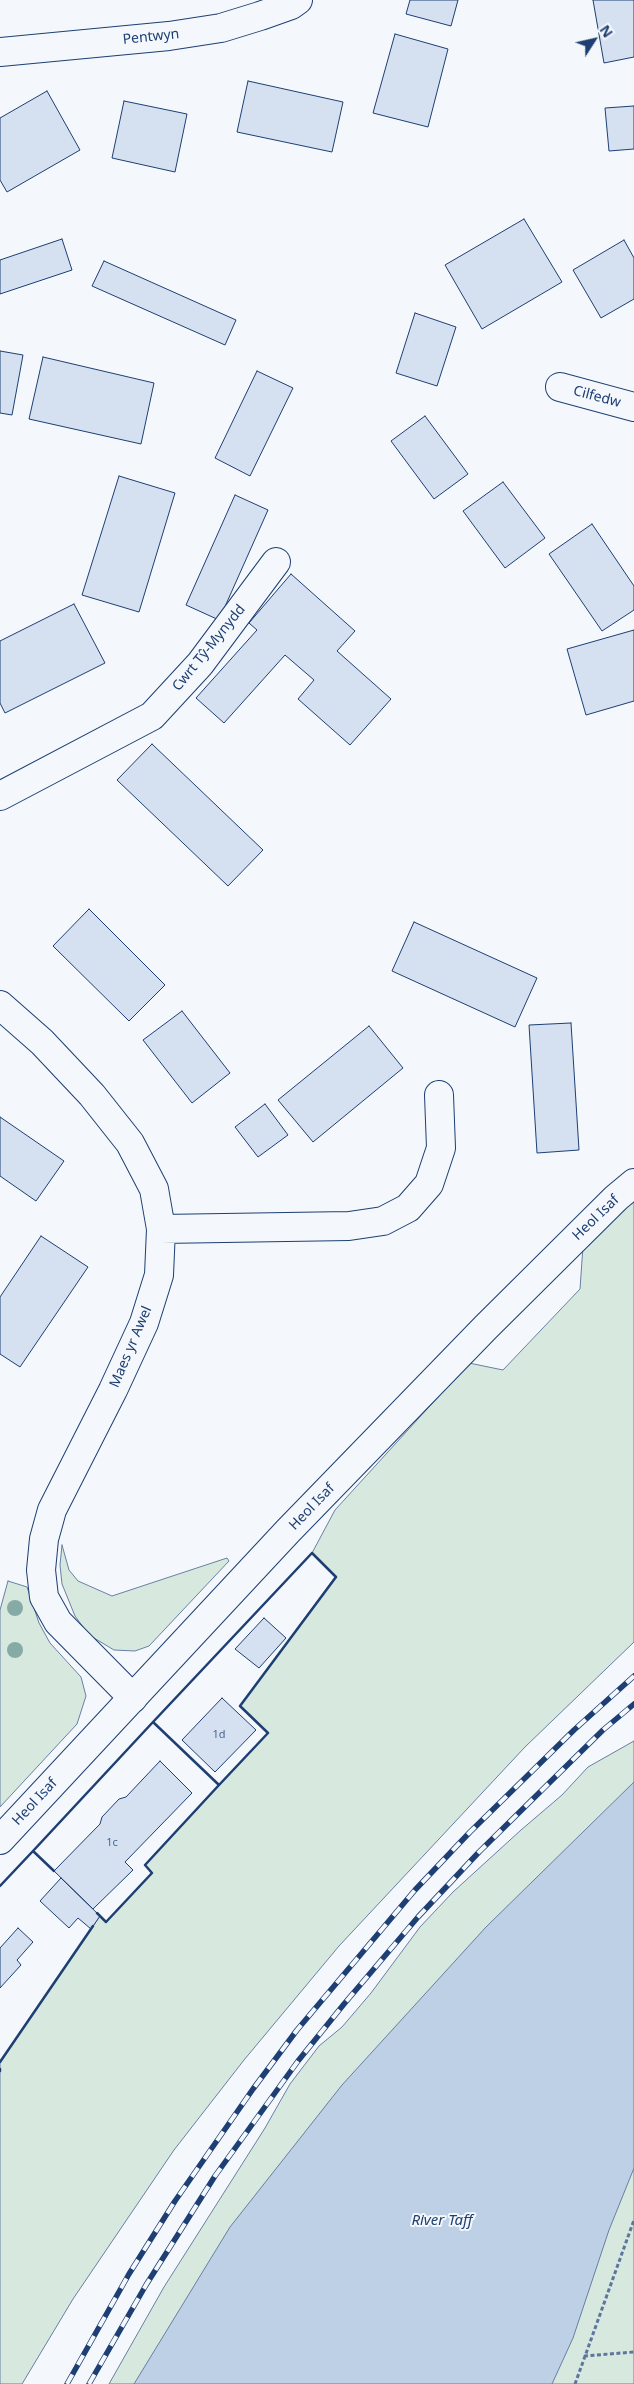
<!DOCTYPE html>
<html>
<head>
<meta charset="utf-8">
<style>
	body { margin:0 }
	#map { position:relative; width:634px; height:2384px; overflow:hidden; background:#f4f7fb; font-family:"Noto Sans",sans-serif }
	canvas { display:block }
	.north { position:absolute; left:569px; top:15px; width:50px; height:50px; -webkit-text-stroke:4px #f4f7fb; paint-order:stroke; rotate:55deg; font-size:14px; font-weight:700; line-height:20px; text-align:center; color:#1d3f73 }
	.north::after { content:''; display:block; margin:auto; width:18px; height:22px; background:#1d3f73; clip-path:polygon(50% 0,100% 100%,50% 72%,0 100%) }
</style>
</head>
<body>
<div id="map">
<canvas width="634" height="2384"></canvas>
<div class="north">N</div>
</div>
<script>
const context = document.querySelector('canvas').getContext('2d');
context.lineJoin = 'round';
function fillPath(path, color) { context.fillStyle = color; context.fill(path, 'evenodd'); }
const toPath = rows => new Path2D(rows.map(r => 'M' + r).join(''));
function stroke(path, color, width, dash) { context.strokeStyle = color; context.lineWidth = width; context.lineCap = dash ? 'butt' : 'round'; context.setLineDash(dash || []); context.stroke(path); }
function drawText(font, color, halo, rows, align = 'center') {
  context.font = font + ' "Noto Sans",sans-serif'; context.lineWidth = 4; context.setLineDash([]); context.textBaseline = 'middle'; context.strokeStyle = halo; context.fillStyle = color; for (const [text, x, y, turn = 0] of rows) {
    context.save(); context.translate(x, y); context.rotate((+turn || 0) * Math.PI / 180); context.textAlign = isNaN(turn) ? turn : align; if (halo) context.strokeText(text, 0, 0); context.fillText(text, 0, 0); context.restore();
  }
}
const green = toPath([
	[634,1199,634,1642,525,1747,339,1946,244,2060,174,2150,73,2299,22,2384,0,2384,0,2062,100,1916,106,1922,152,1873,145,1865,268,1733,240,1706,335,1577,312,1553,335,1510,469,1363,503,1370,580,1289,583,1246,634,1199],
	[62,1545,69,1570,78,1581,112,1596,227,1558,229,1561,149,1646,135,1651,114,1650,89,1635,75,1616,62,1584,60,1565,62,1545],
	[8,1581,27,1587,39,1623,50,1643,81,1677,86,1696,77,1724,0,1807,0,1610,8,1581],
	[634,1741,634,1799,148,2384,109,2384,164,2287,265,2128,290,2084,319,2046,342,2027,371,1993,420,1927,453,1892,521,1830,562,1795,588,1767,634,1741],
	[634,2035,634,2384,488,2384,634,2035]
]);
fillPath(green, '#d7e8df');
stroke(green, '#687fa3', 1);
const water = toPath([
	[634,1782,634,2168,609,2230,573,2338,552,2384,134,2384,230,2227,342,2085,486,1927,634,1782]
]);
fillPath(water, '#bed0e5');
stroke(water, '#687fa3', 1);
const building = toPath([
	[410,0,458,0,451,26,406,14,410,0],
	[593,0,634,0,634,57,604,63,593,0],
	[395,34,448,49,428,127,373,113,395,34],
	[248,81,343,102,332,152,237,132,248,81],
	[47,91,80,150,7,192,0,180,0,118,47,91],
	[124,101,187,114,175,172,112,158,124,101],
	[634,106,634,149,609,151,605,108,634,106],
	[524,219,562,282,482,329,445,265,524,219],
	[62,239,72,270,0,294,0,260,62,239],
	[624,240,634,258,634,299,601,318,573,270,624,240],
	[104,261,236,320,225,345,92,286,104,261],
	[415,313,456,327,437,386,396,373,415,313],
	[0,351,23,355,12,415,0,413,0,351],
	[43,357,154,383,141,444,29,419,43,357],
	[257,371,293,388,250,476,215,458,257,371],
	[425,416,468,474,434,499,391,441,425,416],
	[119,476,175,493,139,612,82,595,119,476],
	[503,482,545,538,505,568,463,511,503,482],
	[235,495,268,510,219,620,186,605,235,495],
	[592,524,634,586,634,610,602,631,549,554,592,524],
	[291,574,355,631,337,651,391,699,350,745,298,699,314,680,285,655,224,723,196,698,257,630,249,623,291,574],
	[74,604,105,663,5,713,0,703,0,641,74,604],
	[634,630,634,701,586,715,567,649,634,630],
	[152,744,263,850,228,886,117,780,152,744],
	[89,909,165,985,129,1021,53,946,89,909],
	[414,922,537,978,515,1027,392,971,414,922],
	[182,1011,230,1073,192,1103,143,1040,182,1011],
	[571,1023,579,1150,537,1153,529,1025,571,1023],
	[369,1026,403,1068,313,1142,278,1100,369,1026],
	[265,1104,288,1135,258,1157,235,1127,265,1104],
	[0,1117,64,1161,36,1201,0,1176,0,1117],
	[41,1236,88,1267,20,1367,0,1354,0,1297,41,1236],
	[264,1618,286,1638,259,1668,235,1649,264,1618],
	[222,1698,256,1730,215,1772,182,1740,222,1698],
	[160,1761,192,1793,125,1862,133,1870,93,1909,54,1871,100,1824,102,1817,119,1799,126,1797,160,1761],
	[61,1878,100,1916,91,1929,78,1918,69,1928,40,1901,61,1878],
	[18,1928,33,1942,17,1960,21,1965,0,1988,0,1948,18,1928]
]);
fillPath(building, '#d5e0f0');
stroke(building, '#1d3f73', 1);
const minor = toPath([
	[0,52,169,36,221,28,260,16,291,5,298,0],
	[560,387,634,407],
	[0,796,152,716,200,664,276,562],
	[0,1005,42,1042,92,1095,130,1143,154,1189,161,1229,159,1275,144,1323,113,1390,52,1510,44,1539,41,1570,44,1597,58,1622,133,1698],
	[161,1229,349,1226,383,1221,408,1208,429,1184,441,1148,439,1095]
]);
const major = toPath([
	[0,1840,288,1531,486,1327,616,1198,634,1183]
]);
stroke(minor, '#1d3f73', 30);
stroke(major, '#1d3f73', 30);
stroke(toPath([
	[584,2356,634,2352],
	[575,2384,634,2220]
]), '#5e769c', 3, [4, 2.5]);
stroke(minor, '#f4f7fb', 28);
stroke(major, '#f4f7fb', 28);
const rail = toPath([
	[67,2384,129,2274,175,2201,253,2089,297,2030,415,1890,470,1832,574,1730,634,1676],
	[89,2384,146,2285,215,2176,298,2061,344,2004,418,1917,479,1852,603,1730,634,1704]
]);
stroke(rail, '#1d3f73', 5.5);
stroke(rail, '#f4f7fb', 4, [11]);
stroke(toPath([
	[54,1871,33,1851,153,1722],
	[0,1886,33,1851],
	[97,1913,106,1922,152,1873,145,1865,219,1785,268,1733,240,1706,336,1577,312,1553,153,1722,219,1785],
	[0,2062,93,1926],
	[0,2069,0,2071]
]), '#1d3f73', 2.5);
context.fillStyle = '#86aba6';
for (const [x, y] of [
	[15,1608],
	[15,1650]
]) { context.beginPath(); context.arc(x, y, 8, 0, 2 * Math.PI); context.fill(); }
drawText('11px', '#4b6792', null, [
	["1d",219,1735],
	["1c",112,1843]
]);
drawText('14px', '#1d3f73', '#f4f7fb', [
	["Pentwyn",151,37,-6],
	["Cilfedw",597,397,15],
	["Cwrt Tŷ-Mynydd",209,648,-51],
	["Heol Isaf",596,1218,-44],
	["Maes yr Awel",131,1347,-67],
	["Heol Isaf",312,1507,-46],
	["Heol Isaf",35,1802,-47]
]);
drawText('italic 15px', '#1d3f73', '#f4f7fb', [
	["River Taff",442,2221]
]);
</script>
</body>
</html>
